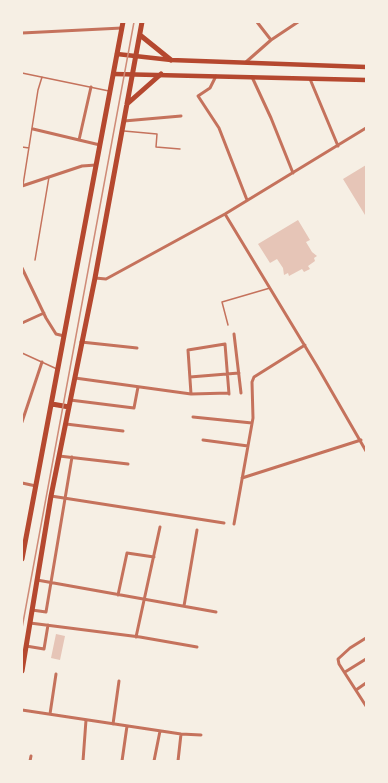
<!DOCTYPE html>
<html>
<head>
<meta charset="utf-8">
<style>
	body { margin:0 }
	#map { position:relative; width:388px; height:783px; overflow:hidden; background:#f6efe4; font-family:Lato,sans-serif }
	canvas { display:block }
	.frame { position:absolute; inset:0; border:23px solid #f6efe4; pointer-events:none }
</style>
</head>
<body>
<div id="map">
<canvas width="388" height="783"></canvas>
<div class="frame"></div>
</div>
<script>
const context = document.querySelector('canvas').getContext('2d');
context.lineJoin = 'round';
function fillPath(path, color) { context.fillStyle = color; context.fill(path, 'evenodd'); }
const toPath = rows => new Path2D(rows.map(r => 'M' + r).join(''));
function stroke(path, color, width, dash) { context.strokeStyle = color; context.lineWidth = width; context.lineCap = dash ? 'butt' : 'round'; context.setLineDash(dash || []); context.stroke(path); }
fillPath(toPath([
	[366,165,366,214,365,215,343,179],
	[298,220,310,240,306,242,312,252,317,256,314,258,315,261,308,266,310,269,304,272,302,269,289,276,288,273,284,275,283,268,277,259,270,263,258,244],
	[56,634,65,636,60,660,51,658]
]), '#e6c5b7');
stroke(toPath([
	[22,73,109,91],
	[124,131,157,134,156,147,180,149],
	[22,147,29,148],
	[23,185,38,90,42,77],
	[35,260,49,177],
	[228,325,222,302,270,288],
	[22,353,57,369]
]), '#c5725c', 1.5);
stroke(toPath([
	[257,22,271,40],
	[22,33,122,28],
	[246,62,271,40,298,22],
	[216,76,210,88,198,96,219,128,247,200],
	[252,77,271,118,293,173],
	[310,79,338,146],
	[124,121,181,116],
	[33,129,100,145],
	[79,140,91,87],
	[22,186,82,166,96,165],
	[225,214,317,366,366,451],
	[22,268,46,318,56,334,64,336],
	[95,278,106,279,225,214,366,128],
	[22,323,44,313],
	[234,334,241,393],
	[81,342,137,348],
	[190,377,239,373],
	[75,378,191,394,229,393],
	[191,394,188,350,225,344,229,394],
	[70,400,134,408,138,387],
	[193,417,252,423],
	[22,422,42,362],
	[66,424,123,431],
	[203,440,248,446],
	[59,456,128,464],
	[242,478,361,440],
	[22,483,36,486],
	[51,496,224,523],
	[234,524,253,418,252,382,254,377,305,345],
	[37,580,216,612],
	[118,595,127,553,154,557],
	[184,606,197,530],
	[32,610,46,612,72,457],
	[30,623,140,637,197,647],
	[136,637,160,527],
	[366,638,350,648,338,659,339,664,366,706],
	[26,646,44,649,48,625],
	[345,672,366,659],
	[356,690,366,683],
	[22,710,181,734,201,735],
	[50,714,56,674],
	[113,724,119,681],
	[30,761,31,756],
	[83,761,86,720],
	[122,761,127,726],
	[154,761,160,731],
	[178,761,181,734]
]), '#c5725c', 3);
stroke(toPath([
	[117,54,171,60,366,67],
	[114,74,366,80]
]), '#b5482f', 4.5);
stroke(toPath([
	[140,35,171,60],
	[127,104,161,74],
	[52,404,69,407],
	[22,559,123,22],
	[22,671,51,496,95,278,142,22]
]), '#b5482f', 5);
stroke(toPath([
	[22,628,134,22]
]), '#cf8b77', 1.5);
</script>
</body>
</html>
